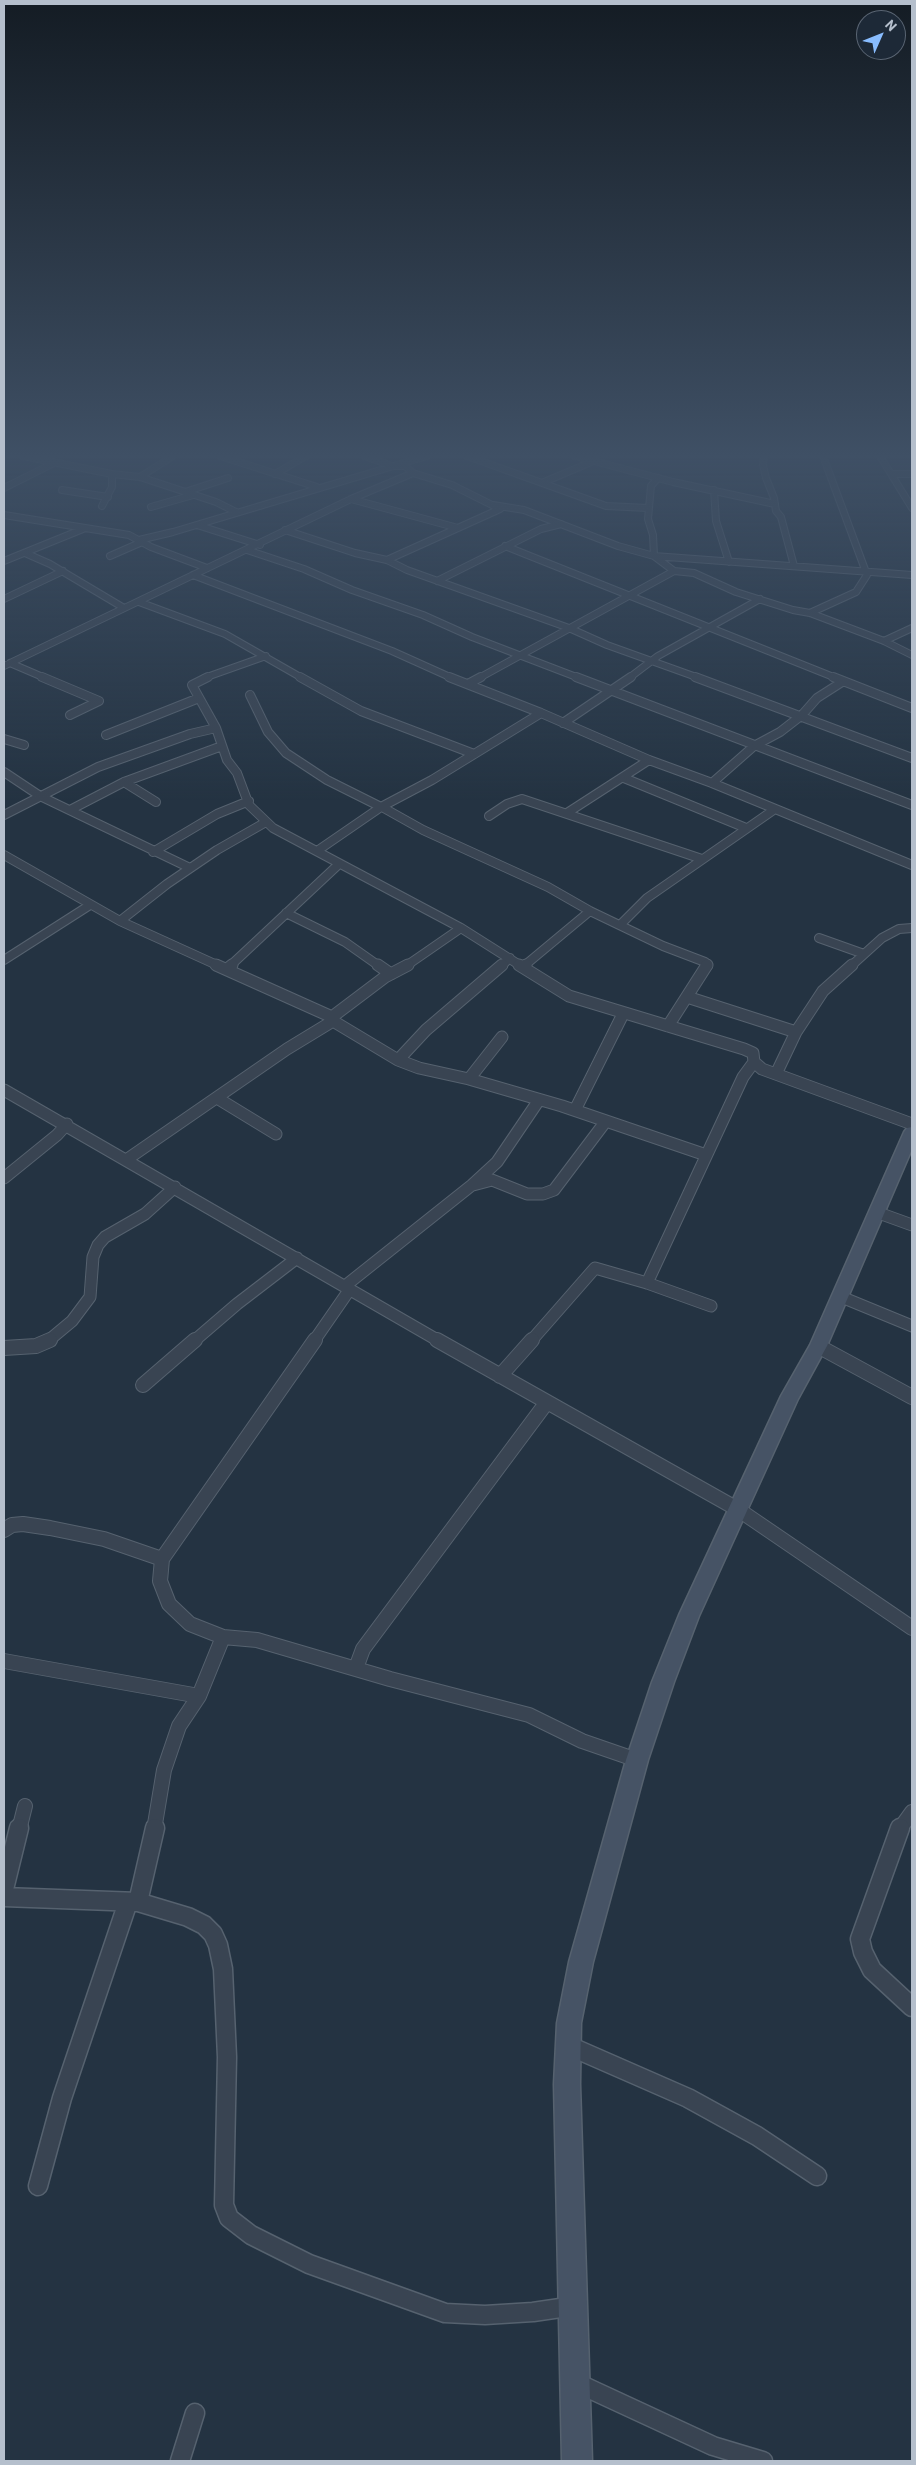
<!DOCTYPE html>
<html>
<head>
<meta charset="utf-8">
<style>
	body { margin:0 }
	#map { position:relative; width:916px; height:2465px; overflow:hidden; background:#243342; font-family:Barlow,sans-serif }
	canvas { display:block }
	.frame { position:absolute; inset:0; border:5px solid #b5bfcc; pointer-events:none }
	.north { position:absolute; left:856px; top:10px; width:50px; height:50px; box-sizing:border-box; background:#1d2937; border:1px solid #5a6573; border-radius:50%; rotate:46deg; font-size:14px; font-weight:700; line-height:20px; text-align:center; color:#b5bfcc }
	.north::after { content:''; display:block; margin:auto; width:18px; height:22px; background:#88bcfe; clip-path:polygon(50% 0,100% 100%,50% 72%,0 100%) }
</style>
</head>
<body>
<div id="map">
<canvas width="916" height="2465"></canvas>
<div class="frame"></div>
<div class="north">N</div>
</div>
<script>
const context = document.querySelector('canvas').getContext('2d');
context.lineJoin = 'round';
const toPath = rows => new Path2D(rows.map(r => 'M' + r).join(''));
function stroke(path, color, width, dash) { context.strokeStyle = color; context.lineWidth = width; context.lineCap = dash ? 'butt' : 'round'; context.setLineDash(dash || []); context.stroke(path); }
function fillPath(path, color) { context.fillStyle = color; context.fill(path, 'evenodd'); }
const streetFar4 = toPath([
	[23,456,112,474,112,487,102,506],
	[220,456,317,487],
	[467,456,606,506,648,508],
	[575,456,673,482,775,504],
	[764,456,763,465,766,478,774,498,776,511,781,517,794,566],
	[880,456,912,508],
	[112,474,140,477,216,502,236,512],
	[275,474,306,456],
	[893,474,912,474],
	[140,477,173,456],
	[658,478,651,486,648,519,653,535,654,556,912,575],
	[544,482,596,460],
	[4,488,54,463],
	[62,490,108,497],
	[714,490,716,521,729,562],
	[185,492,228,478],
	[351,499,458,528],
	[493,505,524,510,618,546,654,556,674,571,694,573,736,592,793,610,810,613,884,641,912,655],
	[151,507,193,495],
	[4,515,129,535,151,547,207,568],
	[197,525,260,545],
	[285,530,355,553,387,560,407,570,569,628,607,645,699,678],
	[139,540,173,532,427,456],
	[505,546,836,678],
	[247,550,304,569,352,590,423,615,472,637,579,678],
	[25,553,50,564,124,608],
	[110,556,142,542],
	[387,560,500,509,452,485,413,473],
	[4,561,83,529],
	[193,575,392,651,452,678],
	[437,581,541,529,561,524],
	[4,599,63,571],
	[139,602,225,634,302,678],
	[810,613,856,592,867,575,823,456],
	[884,641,912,628],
	[10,663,45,678],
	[4,666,351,499,413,473,405,466,392,466,364,456],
	[204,678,266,656],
	[479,678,674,571],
	[629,678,658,656,760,599]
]);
const streetFar3 = toPath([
	[42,677,99,701,70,715],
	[208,677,192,685,216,728,227,760,237,773,249,805,273,828,461,928,521,966],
	[300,677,361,711,474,754],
	[449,677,541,713,649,760,712,783,912,865],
	[576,677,912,805],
	[695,677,912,758],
	[833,677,912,708],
	[468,684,481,677],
	[250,695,268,732,286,753,327,780,381,807],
	[563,723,631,677],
	[106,735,199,698],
	[4,739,24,745],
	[4,772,40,796,190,868],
	[624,778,746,828],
	[124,782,156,802],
	[712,783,754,746,780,732,802,715,817,698,842,682],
	[382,807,423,830,548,887,590,911,663,946,705,962,708,966],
	[70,810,124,782,222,746],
	[567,813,649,760],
	[4,815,98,767,190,734,216,728],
	[489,816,507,804,522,799,702,859],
	[317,851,381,807,432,780,541,713],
	[153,852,217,814,249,801],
	[4,855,120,921,219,966],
	[286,913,345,942,379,966],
	[120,921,167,884,217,850,266,822],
	[621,924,647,898,775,809],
	[819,938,864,954],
	[4,960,90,905],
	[230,966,339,864],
	[406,966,461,928],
	[501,966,510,958],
	[524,966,590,911],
	[851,966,882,938,899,929,912,928]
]);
const streetFar2 = toPath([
	[216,965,332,1017,333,1021,398,1060,419,1068,469,1079,562,1106,706,1155],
	[378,965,391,974],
	[519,965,569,996,744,1049,753,1053,754,1062,762,1069,912,1124],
	[524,966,526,965],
	[227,969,232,965],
	[687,997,796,1032],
	[332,1017,385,977,408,965],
	[668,1026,707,965],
	[398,1060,426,1030,502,965],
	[776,1074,796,1032,823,991,852,965],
	[469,1079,502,1037],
	[4,1090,439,1341],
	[217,1098,276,1134],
	[575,1110,623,1014],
	[126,1160,287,1049,333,1021],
	[4,1178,57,1135,67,1124],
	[473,1185,492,1180,527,1194,543,1194,554,1190,606,1121],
	[876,1212,912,1225],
	[647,1283,743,1077,754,1062],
	[345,1286,472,1185,497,1162,539,1100],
	[839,1296,912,1326],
	[48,1341,72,1321,90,1297,93,1257,98,1245,105,1237,145,1214,175,1187],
	[194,1341,237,1304,297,1258],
	[314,1341,350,1289],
	[531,1341,595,1268,647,1283,711,1306]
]);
const streetFar1 = toPath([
	[315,1340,162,1559,160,1581,169,1604,190,1624,223,1637,257,1640,390,1679,529,1715,582,1741,637,1760],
	[437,1340,739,1510,912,1628],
	[818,1346,912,1397],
	[4,1348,36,1346,50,1340],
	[500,1376,532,1340],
	[143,1385,195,1340],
	[4,1530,12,1525,23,1524,50,1528,104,1539,162,1559],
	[4,1661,199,1696],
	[356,1668,363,1649,547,1402],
	[19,1830,25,1806],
	[154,1830,164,1770,179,1726,199,1696,223,1637],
	[899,1830,912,1812]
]);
const street = toPath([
	[900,1828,860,1939,863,1952,872,1970,912,2007],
	[4,1889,19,1828],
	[4,1897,138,1902,188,1917,204,1925,213,1934,218,1945,223,1969,227,2057,224,2205,229,2218,251,2235,309,2264,445,2313,485,2315,533,2312,574,2306],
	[138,1902,155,1828],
	[567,2045,688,2098,757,2136,817,2176],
	[38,2186,62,2098,128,1902],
	[577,2383,713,2446,763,2461],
	[180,2461,195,2413]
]);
const secondary = toPath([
	[912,1127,912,1149,827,1346,798,1399,699,1616,674,1682,648,1760,593,1962,581,2023,580,2084,592,2461,562,2461,554,2084,557,2023,569,1962,626,1760,652,1682,679,1615,781,1396,810,1345,904,1132,907,1128,912,1127]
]);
stroke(streetFar4, '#56626f', 8);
stroke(streetFar3, '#56626f', 10);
stroke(streetFar2, '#56626f', 13);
stroke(streetFar1, '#56626f', 16);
stroke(street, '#56626f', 21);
stroke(secondary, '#56626f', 3);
stroke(streetFar4, '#394452', 6);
stroke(streetFar3, '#394452', 8);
stroke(streetFar2, '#394452', 11);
stroke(streetFar1, '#394452', 14);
stroke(street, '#394452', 18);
fillPath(secondary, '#465365');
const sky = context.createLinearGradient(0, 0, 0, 801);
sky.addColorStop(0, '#141c24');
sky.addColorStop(0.57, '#3f5065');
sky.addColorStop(1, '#3f506500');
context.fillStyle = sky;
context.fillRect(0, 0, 916, 801);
</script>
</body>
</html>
